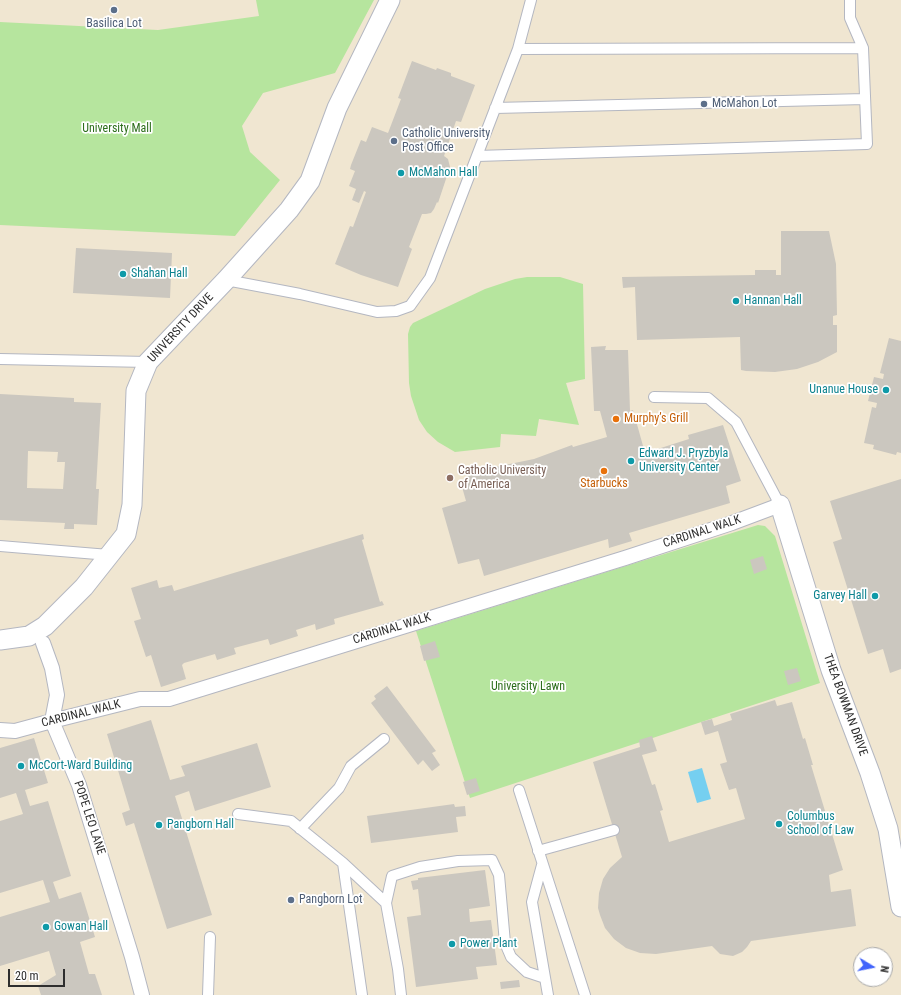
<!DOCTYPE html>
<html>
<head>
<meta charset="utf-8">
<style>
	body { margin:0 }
	#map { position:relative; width:901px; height:995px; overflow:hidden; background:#efe9e1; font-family:"Roboto Condensed",sans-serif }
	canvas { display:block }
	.north { position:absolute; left:853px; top:947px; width:40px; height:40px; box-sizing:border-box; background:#fff; border:1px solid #ababab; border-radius:50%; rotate:100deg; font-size:11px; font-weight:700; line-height:16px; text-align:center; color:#2e2e2e }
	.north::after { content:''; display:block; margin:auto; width:14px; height:18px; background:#4264fb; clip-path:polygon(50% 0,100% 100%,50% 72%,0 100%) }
	.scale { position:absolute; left:8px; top:969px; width:57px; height:18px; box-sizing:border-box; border:2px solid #2e2e2e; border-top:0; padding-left:5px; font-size:12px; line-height:14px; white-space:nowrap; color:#2e2e2e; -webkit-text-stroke:3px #fff; paint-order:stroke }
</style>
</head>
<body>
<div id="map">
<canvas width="901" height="995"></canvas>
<div class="north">N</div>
<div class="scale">20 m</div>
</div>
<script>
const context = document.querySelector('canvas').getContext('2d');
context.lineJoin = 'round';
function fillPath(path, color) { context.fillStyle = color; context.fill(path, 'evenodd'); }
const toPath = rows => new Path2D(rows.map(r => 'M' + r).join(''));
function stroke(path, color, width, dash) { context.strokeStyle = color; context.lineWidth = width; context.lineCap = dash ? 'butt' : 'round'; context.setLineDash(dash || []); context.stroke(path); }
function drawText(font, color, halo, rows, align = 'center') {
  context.font = font + ' "Roboto Condensed",sans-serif'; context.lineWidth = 3.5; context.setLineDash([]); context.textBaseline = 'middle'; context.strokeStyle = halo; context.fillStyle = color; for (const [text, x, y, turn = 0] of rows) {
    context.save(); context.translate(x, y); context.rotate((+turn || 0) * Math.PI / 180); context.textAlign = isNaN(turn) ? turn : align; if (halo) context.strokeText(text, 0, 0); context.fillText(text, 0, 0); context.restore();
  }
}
fillPath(toPath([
	[0,0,901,0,901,995,0,995],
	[861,955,885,955,885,979,861,979]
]), '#f0e6d1');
fillPath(toPath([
	[256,0,374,0,335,73,263,93,242,126,250,152,280,180,235,236,0,225,0,22,158,30,259,16],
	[527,277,560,277,583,284,585,379,566,383,579,425,539,419,536,436,501,434,500,447,455,452,438,442,427,432,419,420,411,396,409,383,408,334,410,327,413,323,485,289,515,279],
	[758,525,765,526,775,536,820,683,470,798,416,631]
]), '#b6e59e');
fillPath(toPath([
	[702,768,711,799,697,803,688,772]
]), '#75cff0');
fillPath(toPath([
	[412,61,436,70,437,68,451,73,451,76,475,85,461,122,456,121,444,156,448,159,450,167,438,203,437,202,434,209,431,213,426,214,422,214,409,247,412,249,398,287,361,275,335,264,350,226,353,227,366,192,364,191,359,203,352,200,356,189,349,186,355,171,350,169,351,165,361,140,366,142,372,127,388,133,401,99,398,98],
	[781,231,829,231,836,264,837,315,833,316,833,325,837,325,837,352,818,362,797,369,775,372,746,371,741,370,740,337,637,340,635,287,623,288,622,277,755,275,755,270,776,270,776,275,781,275],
	[76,248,172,253,170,298,73,293],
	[889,338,901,341,901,453,897,452,896,455,873,449,874,445,864,443,872,407,876,408,877,403,868,401,874,377,883,379,884,374,880,373],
	[606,346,605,350,628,350,630,411,633,410,645,453,689,439,688,435,723,425,741,481,726,486,730,503,629,533,632,541,609,548,608,539,484,576,479,559,458,564,442,508,466,501,462,487,468,485,466,477,490,468,534,459,572,445,573,447,607,437,600,411,594,411,591,347],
	[0,394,74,398,74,402,101,403,96,489,99,489,97,525,74,524,74,529,64,529,65,523,0,520],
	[28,451,58,452,57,462,65,462,63,489,27,488],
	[901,479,901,669,890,673,883,649,868,654,833,542,842,539,830,501],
	[363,534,364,539,362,540,380,602,382,601,384,605,334,619,335,624,316,630,315,624,296,630,298,636,270,645,268,639,234,648,236,654,217,660,215,654,184,663,182,665,186,679,161,687,151,655,146,657,134,621,141,619,131,588,157,580,159,588,172,585,174,591],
	[763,556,767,569,754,574,750,560],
	[435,641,440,657,424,661,420,646],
	[797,668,801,681,788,685,784,671],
	[387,686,436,751,432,753,440,765,432,771,423,760,418,765,371,703,376,699,374,696],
	[775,700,777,706,792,702,803,739,805,738,813,765,811,765,843,870,829,875,831,892,851,889,856,926,751,941,747,947,742,952,733,956,720,954,712,946,656,954,640,953,626,948,614,939,605,928,600,915,598,908,599,893,603,879,610,868,622,857,593,762,640,747,639,740,652,736,657,751,642,755,652,785,655,784,663,810,660,811,669,842,745,819,736,788,729,790,720,764,727,762,718,731,705,735,701,722,712,719,714,726,732,720,730,714],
	[151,720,170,780,185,776,181,766,257,743,271,787,195,811,189,791,175,796,212,915,167,929,134,823,126,826,122,813,130,810,107,734],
	[34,738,48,783,25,790,30,806,48,801,71,876,53,882,59,899,81,892,95,937,80,942,89,974,95,974,102,995,41,995,38,986,56,975,49,951,0,966,0,917,50,902,43,880,0,893,0,821,23,814,16,793,0,798,0,748],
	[476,778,480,791,467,795,463,782],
	[454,804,455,807,465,806,466,816,456,817,458,832,371,843,367,816],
	[485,870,490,906,469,909,470,922,491,920,497,965,476,967,478,979,416,987,407,917,421,915,418,889,413,890,411,881,418,880,418,878],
	[519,980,520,987,501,989,500,982]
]), '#cbc7bf');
const service = toPath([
	[518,49,863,48],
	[495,108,865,99],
	[477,156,867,144,863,48,850,18,850,0],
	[226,280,300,294,377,312,396,311,410,306,430,278,518,49,531,0],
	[0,359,148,362],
	[654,397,708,398,736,422,780,505],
	[0,546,109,555],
	[519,790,585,995],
	[238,814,291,821,343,863,386,903],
	[300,829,339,788,351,766,384,739],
	[538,851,614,830],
	[343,863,362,995],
	[542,865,532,902,548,995],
	[208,995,210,937],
	[401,995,398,969,386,903,392,876,420,867,458,861,492,860,499,875,505,943,511,957,527,972,545,978]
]);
const pedestrian = toPath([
	[43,643,52,668,57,695,52,721,79,785,132,957,142,995],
	[0,730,15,731,52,721,140,699,169,699,625,558,732,523,780,505]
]);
const minor = toPath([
	[780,505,831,670,870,773,888,829,901,907],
	[0,640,29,636,45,626,84,587,126,534,132,505,136,391,148,362,226,280,289,210,310,181,337,108,390,0]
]);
stroke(service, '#b4b7c1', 12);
stroke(pedestrian, '#b4b7c1', 16);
stroke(minor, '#b4b7c1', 21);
stroke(service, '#fff', 10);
stroke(pedestrian, '#fff', 14);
stroke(minor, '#fff', 19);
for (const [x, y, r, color] of [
	[114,10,4,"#5c6f8a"],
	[704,104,4,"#5c6f8a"],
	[394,141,4,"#5c6f8a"],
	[401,173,4,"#0f9aa8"],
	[123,274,4,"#0f9aa8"],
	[736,301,4,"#0f9aa8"],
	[886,390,4,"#0f9aa8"],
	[616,419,4,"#e8710a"],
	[631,461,4,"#0f9aa8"],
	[604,471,4,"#e8710a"],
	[450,478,4,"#8d6e63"],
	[875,596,4,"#0f9aa8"],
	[21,766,4,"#0f9aa8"],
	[779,824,4,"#0f9aa8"],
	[159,825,4,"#0f9aa8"],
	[291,900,4,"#5c6f8a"],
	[46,927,4,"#0f9aa8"],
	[452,944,4,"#0f9aa8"]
]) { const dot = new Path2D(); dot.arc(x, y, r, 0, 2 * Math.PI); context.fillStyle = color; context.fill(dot); stroke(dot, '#fff', 1.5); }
drawText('12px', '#4e5e75', '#fff', [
	["Basilica Lot",114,24,"center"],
	["McMahon Lot",712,104],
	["Catholic University",402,134],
	["Post Office",402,148],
	["Pangborn Lot",299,900]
], 'left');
drawText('12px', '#2c6e1b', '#fff', [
	["University Mall",117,129],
	["University Lawn",528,687]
]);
drawText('12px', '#0d838f', '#fff', [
	["McMahon Hall",409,173],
	["Shahan Hall",131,274],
	["Hannan Hall",744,301],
	["Unanue House",878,390,"right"],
	["Edward J. Pryzbyla",639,454],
	["University Center",639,468],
	["Garvey Hall",867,596,"right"],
	["McCort-Ward Building",29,766],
	["Columbus",787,817],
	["School of Law",787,831],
	["Pangborn Hall",167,825],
	["Gowan Hall",54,927],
	["Power Plant",460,944]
], 'left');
drawText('12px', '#2e2e2e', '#fff', [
	["UNIVERSITY DRIVE",181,328,-47],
	["CARDINAL WALK",702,532,-18],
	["CARDINAL WALK",392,629,-17],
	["THEA BOWMAN DRIVE",845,705,70],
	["CARDINAL WALK",81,714,-14],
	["POPE LEO LANE",89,818,72]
]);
drawText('12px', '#c56008', '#fff', [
	["Murphy’s Grill",624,419],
	["Starbucks",604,484,"center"]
], 'left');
drawText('12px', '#785e54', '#fff', [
	["Catholic University",458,471],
	["of America",458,485]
], 'left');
</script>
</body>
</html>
